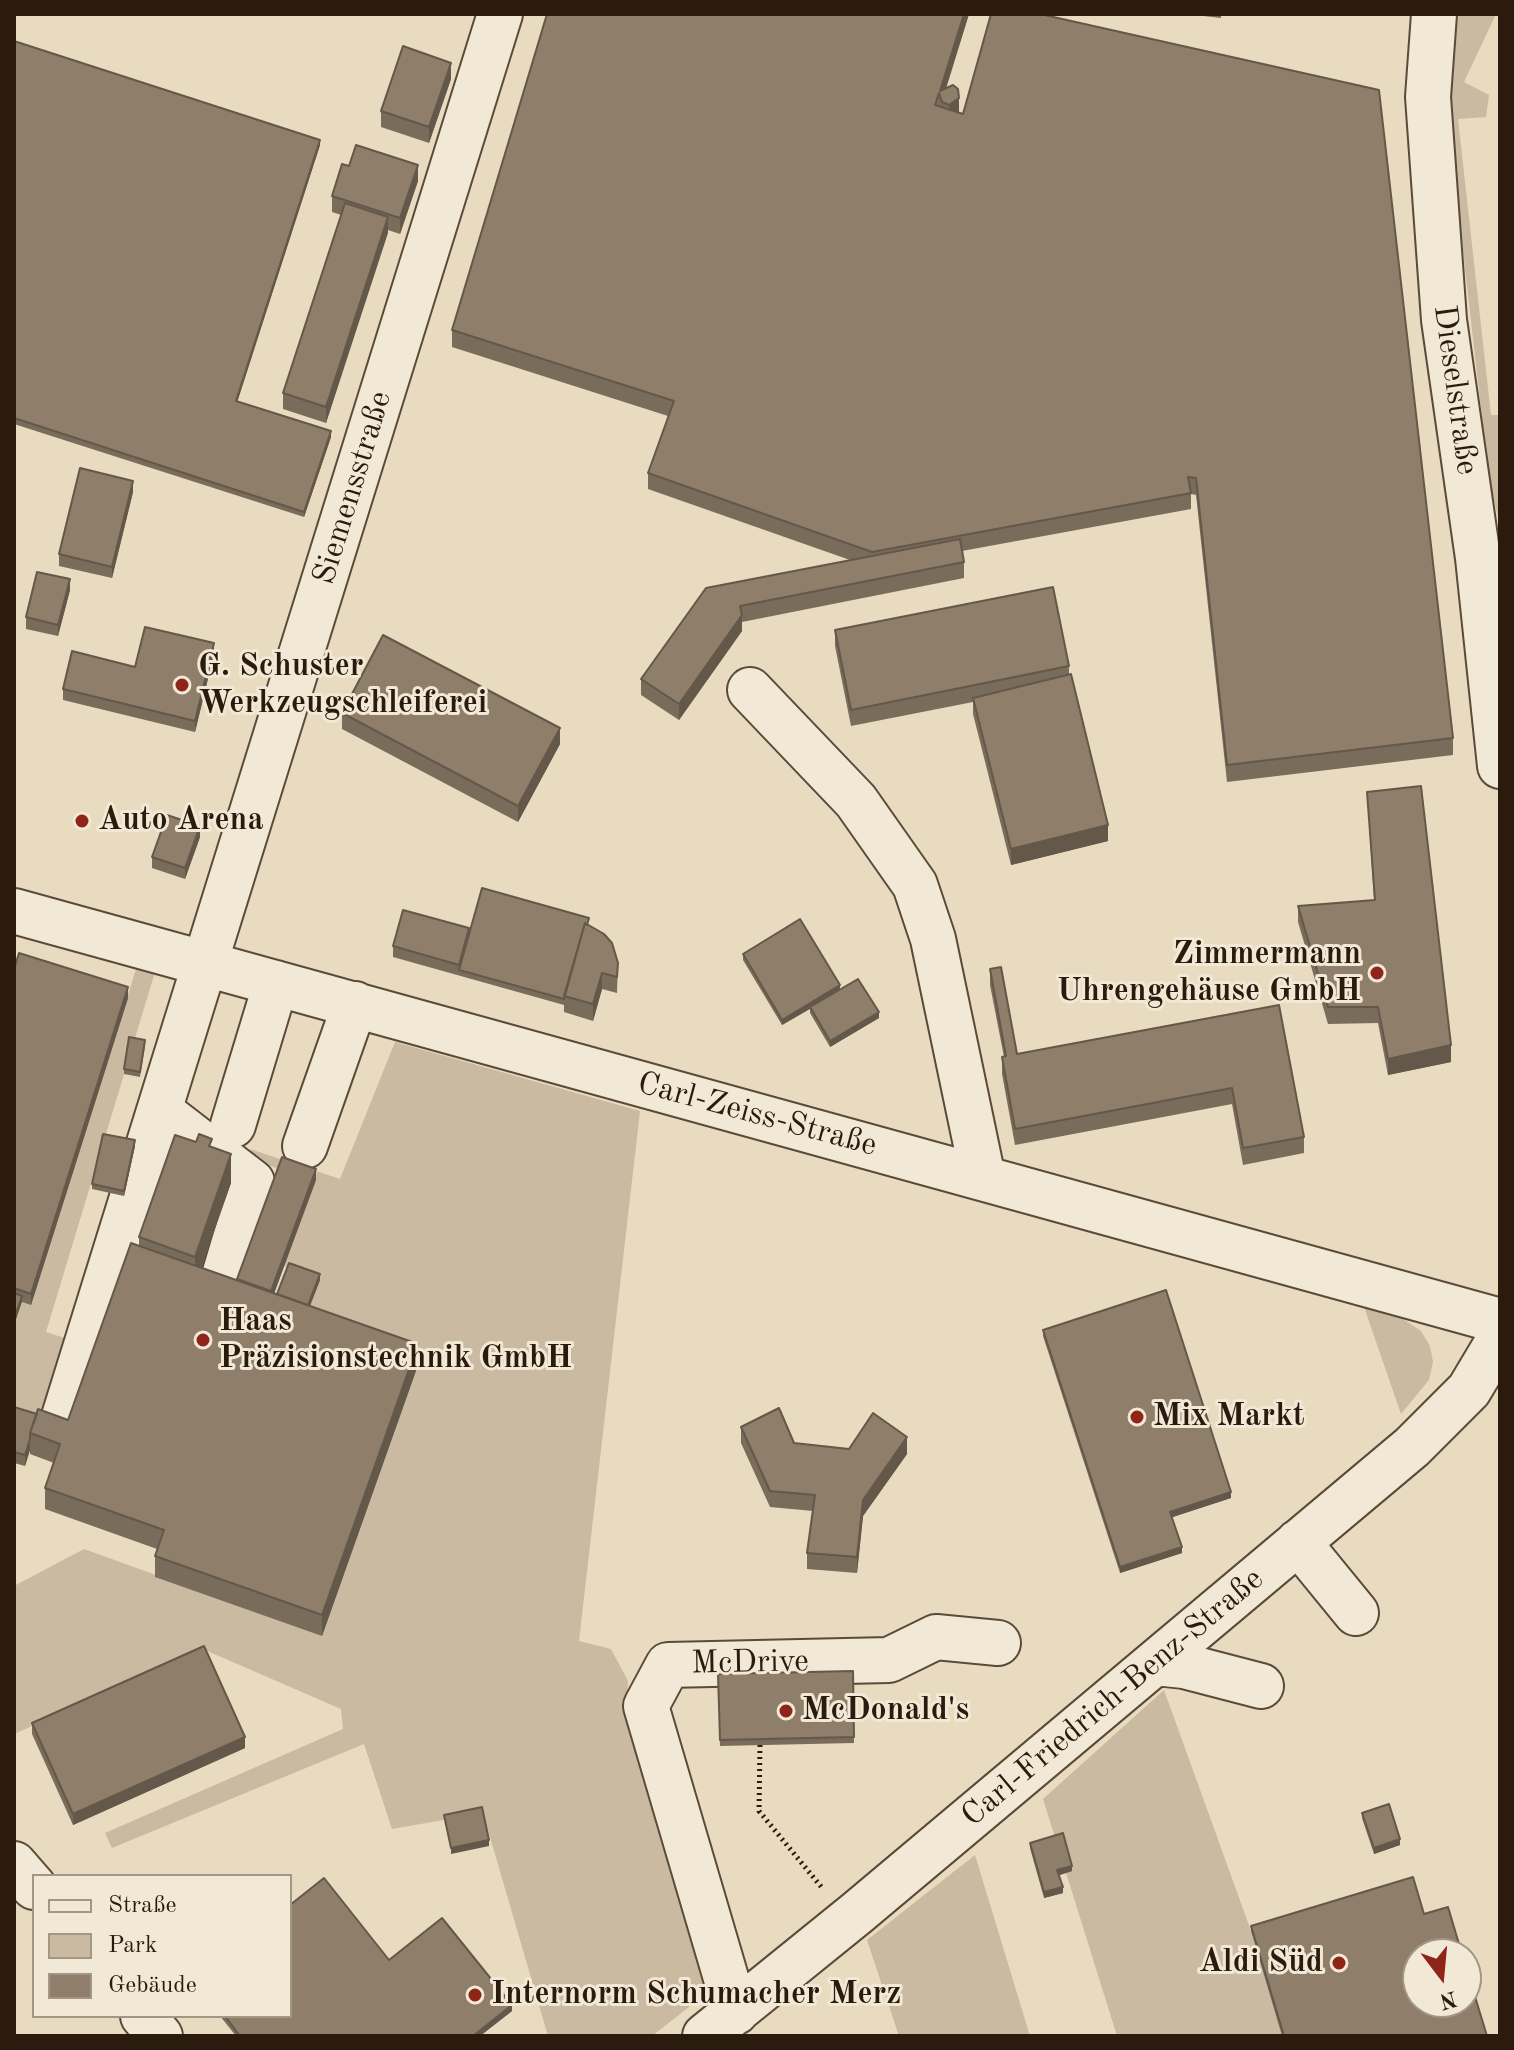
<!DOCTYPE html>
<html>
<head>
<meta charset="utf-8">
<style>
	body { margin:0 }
	#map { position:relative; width:1514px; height:2050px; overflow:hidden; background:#e9dbbf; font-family:"Old Standard TT",serif }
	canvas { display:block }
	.frame { position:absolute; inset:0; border:16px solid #2b1a0e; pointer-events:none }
	.legend { position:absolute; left:32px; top:1874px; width:260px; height:144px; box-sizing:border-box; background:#f1e8d5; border:2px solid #a29685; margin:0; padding:10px 14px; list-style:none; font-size:24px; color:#2b1a0e }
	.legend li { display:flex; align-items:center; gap:16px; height:40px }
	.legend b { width:40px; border:2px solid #a29685 }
	.north { position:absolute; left:1402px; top:1938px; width:80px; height:80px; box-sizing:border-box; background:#f1e8d5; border:2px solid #a29685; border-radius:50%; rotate:164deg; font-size:22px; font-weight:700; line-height:32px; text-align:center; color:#2b1a0e }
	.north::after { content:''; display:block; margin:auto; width:28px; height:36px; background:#8f2418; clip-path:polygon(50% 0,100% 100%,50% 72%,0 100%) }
</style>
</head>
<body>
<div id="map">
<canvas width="1514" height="2050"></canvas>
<div class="frame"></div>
<ul class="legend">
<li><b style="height:10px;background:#f1e8d5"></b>Straße</li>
<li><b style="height:22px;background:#c9baa1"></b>Park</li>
<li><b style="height:22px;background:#8e7e6a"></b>Gebäude</li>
</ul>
<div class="north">N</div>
</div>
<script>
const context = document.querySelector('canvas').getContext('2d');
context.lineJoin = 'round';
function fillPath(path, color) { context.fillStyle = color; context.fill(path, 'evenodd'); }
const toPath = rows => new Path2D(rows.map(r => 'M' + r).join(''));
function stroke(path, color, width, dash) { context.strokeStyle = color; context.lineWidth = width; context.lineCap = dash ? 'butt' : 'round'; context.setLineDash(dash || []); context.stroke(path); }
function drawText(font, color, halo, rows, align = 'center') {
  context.font = font + ' "Old Standard TT",serif'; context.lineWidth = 6; context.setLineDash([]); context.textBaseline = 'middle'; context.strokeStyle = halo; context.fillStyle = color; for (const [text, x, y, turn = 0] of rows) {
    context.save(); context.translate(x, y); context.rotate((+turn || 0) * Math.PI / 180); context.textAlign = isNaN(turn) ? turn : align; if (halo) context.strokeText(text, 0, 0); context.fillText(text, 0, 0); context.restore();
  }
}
fillPath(toPath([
	[1454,14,1496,14,1464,82,1489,95,1486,117,1458,119,1491,415,1500,415,1500,524,1490,486,1448,121],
	[137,966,155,972,46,1332,74,1341,46,1433,14,1418,14,1325,22,1301,31,1304],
	[395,1042,640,1111,579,1641,611,1649,628,1681,627,1710,708,1992,652,2036,548,2036,483,1813,392,1829,364,1744,112,1848,105,1833,343,1729,341,1709,205,1650,14,1734,14,1586,84,1549,322,1635,306,1316,320,1280,284,1266,316,1180,260,1163,250,1149,340,1179],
	[1364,1307,1403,1319,1421,1331,1430,1346,1433,1362,1429,1380,1401,1414],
	[1164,1690,1251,1931,1282,2036,1117,2036,1043,1799],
	[975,1855,1030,2036,899,2036,867,1940]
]), '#c9baa1');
const minor = toPath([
	[1434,14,1428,97,1444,320,1478,558,1500,766],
	[750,690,856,801,915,885,933,939,983,1178],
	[14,911,1500,1321],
	[160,1111,252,1182,223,1279],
	[233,1125,276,983],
	[305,1146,355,1004],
	[62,1423,500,14],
	[1298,1542,1356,1613],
	[1155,1663,1184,1666,1261,1686],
	[14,1864,34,1887],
	[736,2012,646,1706,668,1665,889,1660,936,1637,998,1643],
	[143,2016,160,2036],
	[705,2036,857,1913,1412,1447,1469,1390,1500,1338]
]);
stroke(minor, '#5a4a3a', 48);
stroke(toPath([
	[760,1745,759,1811,823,1889]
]), '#2b1a0e', 5, [2, 4]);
stroke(minor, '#f1e8d5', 44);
fillPath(toPath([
	[547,14,969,14,946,89,959,112,1453,738,1453,755,1227,782,1196,495,1191,494,1191,509,962,551,964,562,964,578,742,622,742,631,679,720,641,695,641,679,706,588,850,560,648,489,648,473,668,416,452,347,452,330],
	[1186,14,1221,14,1221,18],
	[14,41,320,145,237,401,331,437,304,517,14,424],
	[451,79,429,143,381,127,381,111],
	[418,181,400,234,388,230,326,423,283,409,283,393,341,215,332,212,332,196],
	[133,492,112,578,59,566,59,554],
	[70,590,58,636,26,629,26,617],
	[835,630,1069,666,1069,675,1108,841,1011,865,973,714,973,702,851,726,835,646],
	[214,654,195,732,63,700,63,689,135,667],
	[342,713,560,744,518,822,342,729],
	[1367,792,1451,1062,1388,1075,1378,1023,1328,1024,1298,922,1298,906,1374,900],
	[200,837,185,879,152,868,152,857],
	[589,925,618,963,617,993,602,989,593,1021,564,1012,564,1005,393,957,393,946,469,933],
	[743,954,840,990,879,1018,830,1047,810,1013,810,1009,782,1025,743,960],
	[14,969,128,998,31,1305,22,1302,14,1325],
	[990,969,1017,1054,1279,1005,1304,1137,1304,1153,1243,1165,1232,1104,1015,1145,1002,1074,1002,1057,1004,1057,990,985],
	[145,1046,140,1077,124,1074,124,1069],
	[135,1146,124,1196,92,1189,92,1184],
	[212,1148,231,1183,201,1268,237,1280,316,1180,274,1293,277,1294,320,1280,310,1306,418,1365,322,1636,155,1577,155,1556,157,1549,45,1509,45,1488,54,1463,30,1454,30,1450,25,1466,14,1463,14,1407,37,1414,68,1420,139,1246,139,1237],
	[1043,1330,1231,1498,1172,1517,1182,1553,1120,1573,1043,1336],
	[741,1427,794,1443,849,1449,907,1454,863,1516,857,1573,807,1569,807,1553,813,1511,770,1507,741,1443],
	[853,1671,854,1743,720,1746,718,1674],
	[32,1723,245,1748,73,1825,32,1734],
	[1362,1813,1400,1845,1374,1854,1362,1818],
	[1030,1843,1072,1871,1059,1875,1063,1893,1044,1898,1030,1848],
	[1424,1914,1487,2036,1282,2036,1251,1931,1251,1926],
	[389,1960,512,2011,480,2036,236,2036,220,2016,290,2016]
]), '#7a6c5b');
fillPath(toPath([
	[964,14,969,14,942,100,940,91],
	[451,63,451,79,429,143,429,127],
	[959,98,959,115,949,121,949,105],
	[320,140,320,145,236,406,236,401],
	[418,165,418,181,400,234,400,218],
	[388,217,388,233,326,423,326,407],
	[331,431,331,437,304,517,304,512],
	[133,481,133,492,112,578,112,567],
	[70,579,70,590,58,636,58,625],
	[742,615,742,631,679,720,679,704],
	[214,643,214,654,195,732,195,721],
	[560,728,560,744,518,822,518,806],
	[1108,825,1108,841,1011,865,1011,849],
	[200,826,200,837,185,879,185,868],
	[602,973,602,989,593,1021,593,1004],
	[840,985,840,991,782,1025,782,1020],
	[128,987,128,998,31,1305,31,1294],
	[879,1012,879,1018,830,1047,830,1041],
	[1451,1045,1451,1062,1388,1075,1388,1059],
	[135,1140,135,1146,124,1196,124,1191],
	[231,1154,231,1183,195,1286,195,1257],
	[316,1169,316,1180,271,1302,271,1291],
	[320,1274,320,1280,306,1316,306,1311],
	[22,1296,22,1301,14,1325,14,1319],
	[418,1344,418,1365,322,1636,322,1615],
	[907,1437,907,1454,863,1516,857,1573,857,1557,863,1500],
	[30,1439,30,1450,25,1466,25,1455],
	[1231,1492,1231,1498,1170,1518,1170,1512],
	[1182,1547,1182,1553,1120,1573,1120,1567],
	[245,1737,245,1748,73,1825,73,1814],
	[1400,1839,1400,1845,1374,1854,1374,1848],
	[489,1840,489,1846,451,1854,451,1848],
	[1072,1866,1072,1871,1057,1876,1057,1870],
	[1063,1887,1063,1893,1044,1898,1044,1892],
	[512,2005,512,2011,480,2036,473,2036]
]), '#63584a');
const building = toPath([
	[547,14,964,14,940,91,953,85,958,89,959,98,949,105,942,102,939,93,935,105,963,114,991,14,1040,14,1379,90,1453,738,1227,765,1196,478,1188,477,1191,493,872,552,648,473,674,401,452,330,547,14],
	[14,41,320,140,236,401,331,431,304,512,14,418,14,41],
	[403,46,451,63,429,127,381,111,403,46],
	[356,145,418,165,400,218,332,196,342,164,349,166,356,145],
	[345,203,388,217,326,407,283,393,345,203],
	[80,468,133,481,112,567,59,554,80,468],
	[960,539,964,562,740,606,742,615,679,704,641,679,706,588,960,539],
	[37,572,70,579,58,625,26,617,37,572],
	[1053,587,1069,666,851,710,835,630,1053,587],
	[145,627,214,643,195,721,63,689,72,651,135,667,145,627],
	[383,635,560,728,518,806,342,713,383,635],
	[1071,674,1108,825,1011,849,973,698,1071,674],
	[1421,786,1451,1045,1388,1059,1378,1007,1328,1007,1298,906,1375,900,1367,792,1421,786],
	[167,815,200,826,185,868,152,857,167,815],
	[482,888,589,918,587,925,585,923,564,999,459,970,482,888],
	[403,910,469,928,459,965,393,946,403,910],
	[800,919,840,985,782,1020,743,954,800,919],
	[585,923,604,934,612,943,618,963,617,977,602,973,593,1004,564,996,585,923],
	[19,953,128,987,31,1294,14,1288,14,969,19,953],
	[1001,967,1017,1054,1279,1005,1304,1137,1243,1148,1232,1088,1015,1129,1002,1057,1006,1056,990,969,1001,967],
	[858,979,879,1012,830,1041,810,1007,858,979],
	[129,1037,145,1040,140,1072,124,1069,129,1037],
	[103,1134,135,1140,124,1191,92,1184,103,1134],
	[199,1134,212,1139,209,1146,231,1154,195,1257,139,1237,175,1135,196,1142,199,1134],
	[282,1157,316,1169,271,1291,237,1279,282,1157],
	[131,1243,418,1344,322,1615,155,1556,164,1530,45,1488,60,1444,30,1433,38,1409,68,1420,131,1243],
	[289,1263,320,1274,308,1305,277,1294,289,1263],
	[1166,1290,1231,1492,1170,1512,1182,1547,1120,1567,1043,1330,1166,1290],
	[14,1293,22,1296,14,1319,14,1293],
	[14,1407,37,1414,30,1433,30,1439,25,1455,14,1452,14,1407],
	[779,1408,794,1443,849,1449,873,1413,907,1437,863,1500,857,1557,807,1553,815,1495,770,1491,741,1427,779,1408],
	[204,1646,245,1737,73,1814,32,1723,204,1646],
	[853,1671,854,1737,720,1740,718,1674,853,1671],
	[1389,1804,1400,1839,1374,1848,1362,1813,1389,1804],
	[482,1807,489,1840,451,1848,444,1815,482,1807],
	[1063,1833,1072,1866,1057,1870,1063,1887,1044,1892,1030,1843,1063,1833],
	[1413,1877,1424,1914,1448,1907,1462,1954,1418,1954,1418,2002,1466,2002,1466,1967,1487,2036,1284,2036,1251,1926,1413,1877],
	[324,1878,389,1960,442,1918,512,2005,473,2036,240,2036,225,2016,290,2016,290,1905,324,1878]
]);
fillPath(building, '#8e7e6a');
stroke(building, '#63584a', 2);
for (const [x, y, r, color] of [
	[182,685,8,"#8f2418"],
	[82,821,8,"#8f2418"],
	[1377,973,8,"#8f2418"],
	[203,1340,8,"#8f2418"],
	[1137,1417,8,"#8f2418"],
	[786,1711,8,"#8f2418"],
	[1339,1963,8,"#8f2418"],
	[475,1995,8,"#8f2418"]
]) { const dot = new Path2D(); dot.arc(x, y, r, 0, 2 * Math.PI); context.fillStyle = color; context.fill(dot); stroke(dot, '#f1e8d5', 3); }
drawText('32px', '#2b1a0e', '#f1e8d5', [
	["Dieselstraße",1455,390,82],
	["Siemensstraße",353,488,-73],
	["Carl-Zeiss-Straße",757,1115,15],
	["McDrive",750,1663,-1],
	["Carl-Friedrich-Benz-Straße",1113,1698,-40]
]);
drawText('bold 32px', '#2b1a0e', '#f1e8d5', [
	["G. Schuster",198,667],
	["Werkzeugschleiferei",198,704],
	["Auto Arena",98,821],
	["Zimmermann",1361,955,"right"],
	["Uhrengehäuse GmbH",1361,992,"right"],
	["Haas",219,1322],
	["Präzisionstechnik GmbH",219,1359],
	["Mix Markt",1153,1417],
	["McDonald's",802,1711],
	["Aldi Süd",1323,1963,"right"],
	["Internorm Schumacher Merz",491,1995]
], 'left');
</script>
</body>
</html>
